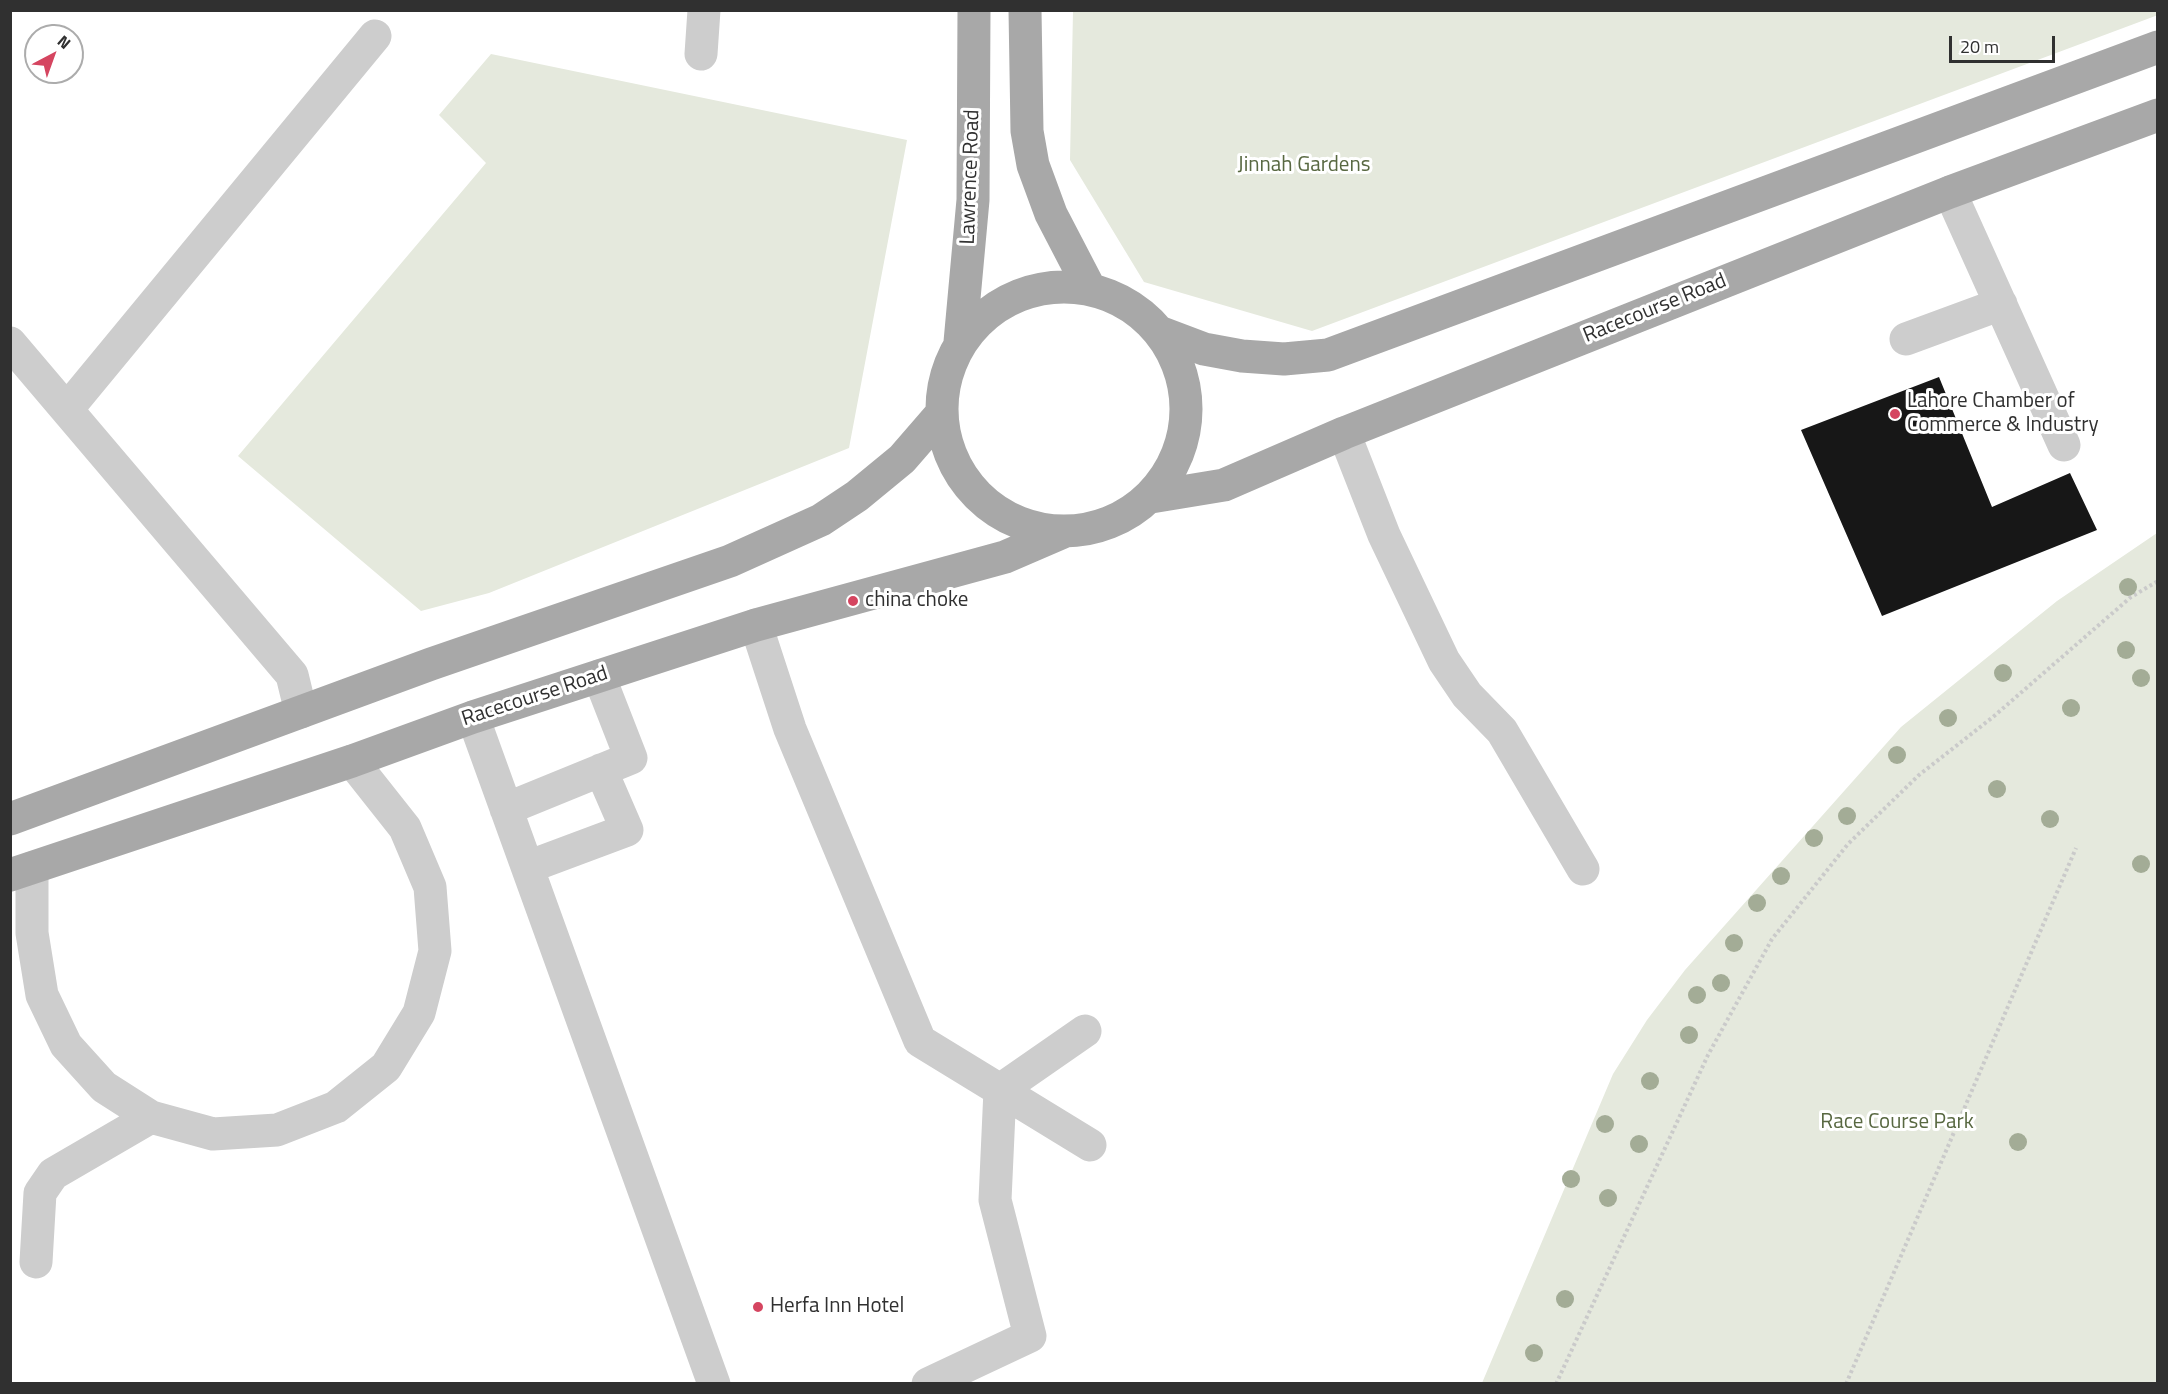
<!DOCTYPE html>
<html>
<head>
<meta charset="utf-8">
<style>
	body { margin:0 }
	#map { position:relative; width:2168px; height:1394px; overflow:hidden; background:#fff; font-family:"Titillium Web",sans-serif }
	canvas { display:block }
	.frame { position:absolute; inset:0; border:12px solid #303030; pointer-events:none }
	.north { position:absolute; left:24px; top:24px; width:60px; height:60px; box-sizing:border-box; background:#fff; border:2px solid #acacac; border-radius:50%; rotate:41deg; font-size:16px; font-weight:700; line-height:24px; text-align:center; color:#303030 }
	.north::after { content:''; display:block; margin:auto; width:21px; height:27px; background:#d54560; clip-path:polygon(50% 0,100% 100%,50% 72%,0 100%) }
	.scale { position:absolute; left:1949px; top:36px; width:106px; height:27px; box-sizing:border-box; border:3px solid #303030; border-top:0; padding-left:8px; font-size:18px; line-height:21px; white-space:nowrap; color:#303030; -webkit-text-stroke:4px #fff; paint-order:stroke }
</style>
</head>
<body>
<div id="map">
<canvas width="2168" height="1394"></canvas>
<div class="frame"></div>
<div class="north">N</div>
<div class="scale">20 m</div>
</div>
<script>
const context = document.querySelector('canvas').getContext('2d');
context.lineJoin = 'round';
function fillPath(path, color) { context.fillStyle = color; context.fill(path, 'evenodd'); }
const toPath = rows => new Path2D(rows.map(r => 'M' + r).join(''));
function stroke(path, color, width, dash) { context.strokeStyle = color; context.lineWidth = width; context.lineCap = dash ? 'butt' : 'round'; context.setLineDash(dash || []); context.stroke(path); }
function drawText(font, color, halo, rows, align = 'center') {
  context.font = font + ' "Titillium Web",sans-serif'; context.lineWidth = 6; context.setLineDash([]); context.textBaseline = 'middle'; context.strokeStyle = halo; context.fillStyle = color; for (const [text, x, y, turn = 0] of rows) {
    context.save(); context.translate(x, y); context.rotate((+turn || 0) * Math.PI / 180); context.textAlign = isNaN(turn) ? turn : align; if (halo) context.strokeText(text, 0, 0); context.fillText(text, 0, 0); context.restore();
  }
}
fillPath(toPath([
	[1073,11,2157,10,2158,15,1312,331,1144,282,1070,160],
	[491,54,907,140,849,448,489,593,421,611,238,456,486,163,439,115],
	[2157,533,2157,1383,1482,1383,1613,1074,1647,1020,1685,970,1901,727,2057,601]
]), '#e5e9dd');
fillPath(toPath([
	[1939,377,1992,507,2070,473,2097,530,1882,616,1801,430]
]), '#171717');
stroke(toPath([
	[1556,1384,1708,1055,1772,939,1848,844,1919,775,1993,717,2131,597,2158,581],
	[1846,1384,2076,848]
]), '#cacaca', 4, [3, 3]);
stroke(toPath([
	[701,54,704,10],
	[1950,192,2064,445],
	[1906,339,2001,304],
	[10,343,292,675,301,712],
	[68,408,375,36],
	[1344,433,1384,535,1444,661,1467,695,1502,731,1583,869],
	[756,625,790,729,920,1041,1090,1145],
	[473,717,714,1384],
	[506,809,631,758,599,676],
	[528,867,627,830,601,770],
	[32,868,32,933,42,995,66,1045,104,1087,151,1117,213,1134,277,1130,336,1107,386,1067,419,1013,435,951,430,887,405,828,352,761],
	[36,1262,40,1193,53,1174,151,1117],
	[928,1384,1030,1336,995,1200,1000,1090,1085,1031]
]), '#cdcdcd', 33);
stroke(toPath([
	[1025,10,1027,131,1033,165,1051,214,1090,289],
	'942 409a122 122 0 1 1 244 0a122 122 0 1 1-244 0Z',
	[1159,332,1204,349,1242,356,1284,359,1328,355,2158,47],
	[960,342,973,200,974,10],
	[1151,497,1224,485,1344,433,1950,192,2158,115],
	[10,819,431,664,730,561,821,520,857,496,902,459,941,414],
	[10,875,352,761,473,717,756,625,1005,557,1063,532]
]), '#a8a8a8', 33);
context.fillStyle = '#a3ac96';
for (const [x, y] of [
	[2128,587],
	[2126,650],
	[2003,673],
	[2141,678],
	[2071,708],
	[1948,718],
	[1897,755],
	[1997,789],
	[1847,816],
	[2050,819],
	[1814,838],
	[2141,864],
	[1781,876],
	[1757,903],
	[1734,943],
	[1721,983],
	[1697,995],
	[1689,1035],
	[1650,1081],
	[1605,1124],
	[2018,1142],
	[1639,1144],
	[1571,1179],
	[1608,1198],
	[1565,1299],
	[1534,1353]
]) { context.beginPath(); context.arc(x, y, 9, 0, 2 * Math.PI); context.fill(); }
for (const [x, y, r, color] of [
	[1895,414,6,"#d54560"],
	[853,601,6,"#d54560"],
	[758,1307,6,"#d54560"]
]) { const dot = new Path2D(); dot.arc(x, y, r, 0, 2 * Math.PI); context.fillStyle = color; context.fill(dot); stroke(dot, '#fff', 2); }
drawText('21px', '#586841', '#fff', [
	["Jinnah Gardens",1304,166],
	["Race Course Park",1897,1123]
]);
drawText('21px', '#303030', '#fff', [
	["Lawrence Road",971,177,-88],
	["Racecourse Road",1655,309,-22],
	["Racecourse Road",535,697,-18]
]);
drawText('21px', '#303030', '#fff', [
	["Lahore Chamber of",1907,402],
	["Commerce & Industry",1907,426],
	["china choke",865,601],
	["Herfa Inn Hotel",770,1307]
], 'left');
</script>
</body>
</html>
